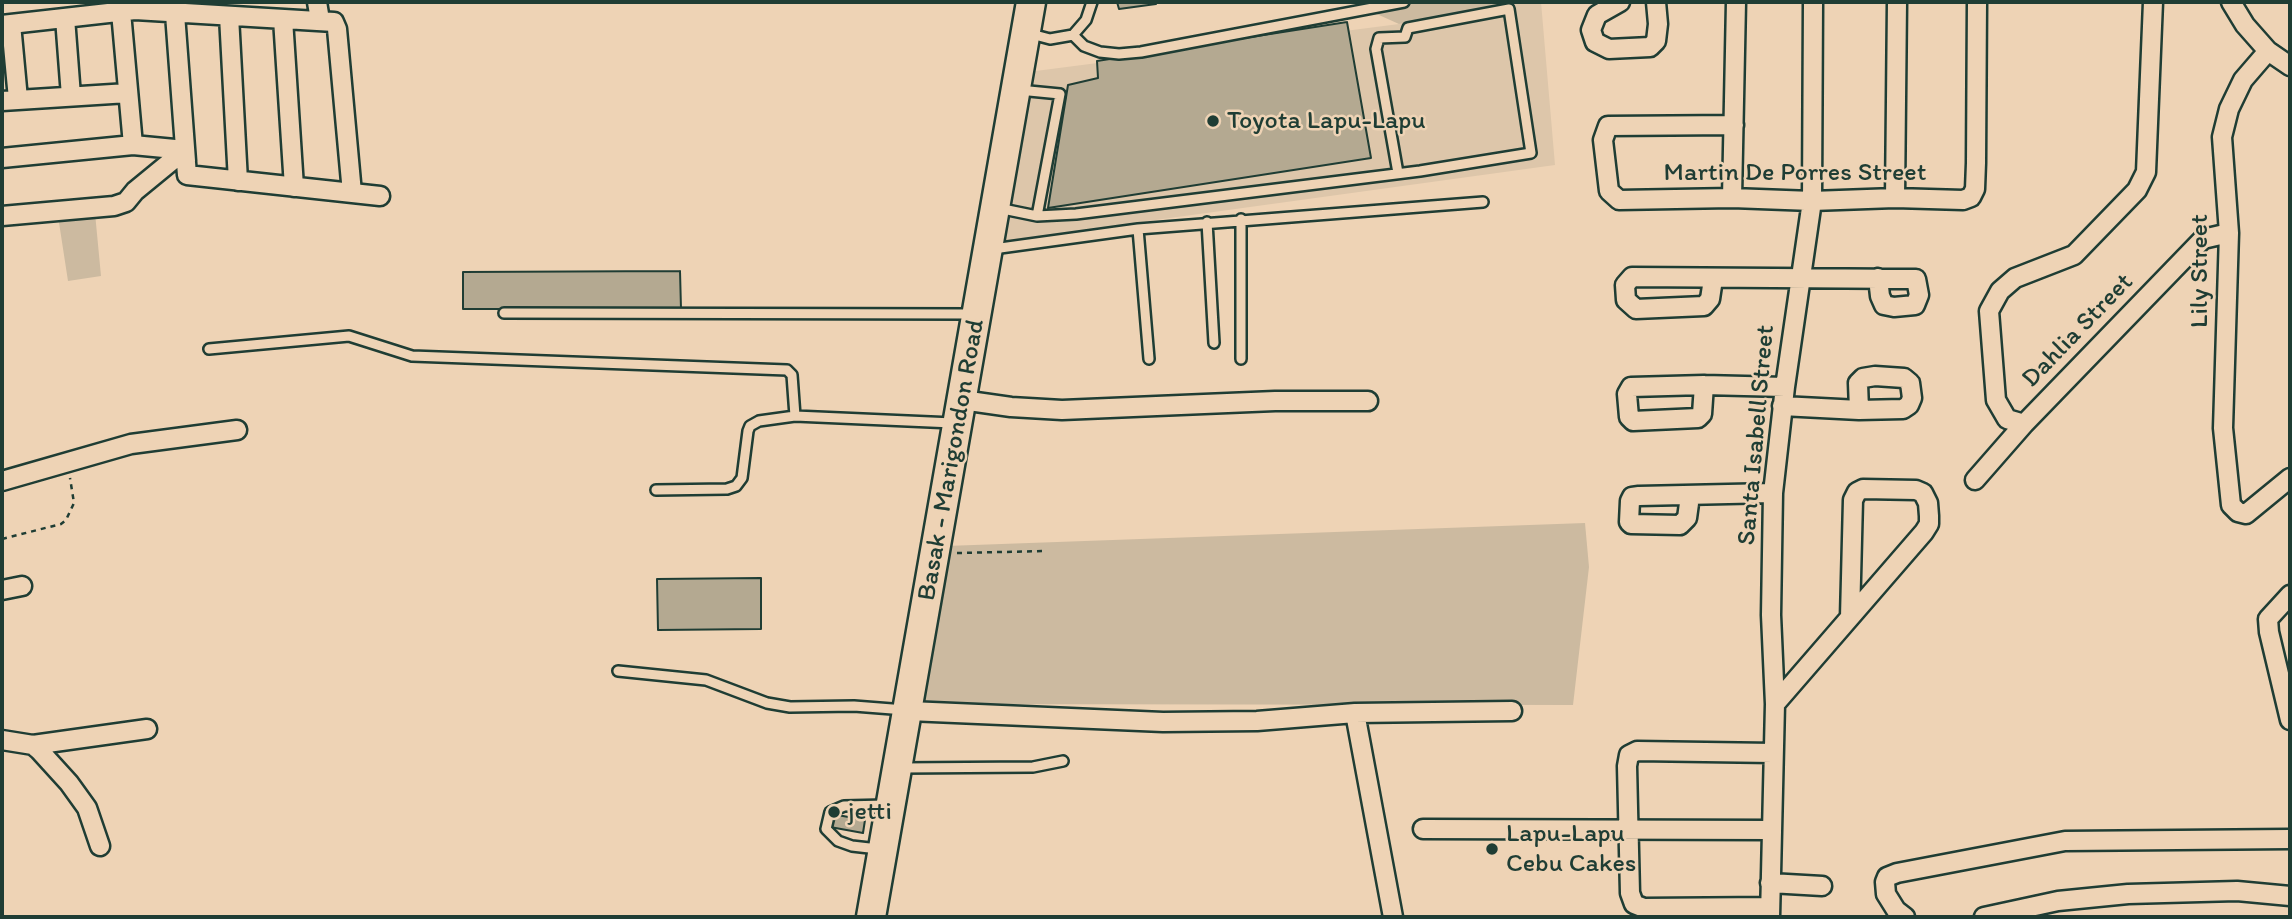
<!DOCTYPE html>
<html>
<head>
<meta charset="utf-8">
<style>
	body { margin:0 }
	#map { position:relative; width:2292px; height:919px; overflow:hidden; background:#eed3b5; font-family:Itim,sans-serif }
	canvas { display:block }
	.frame { position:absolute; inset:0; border:4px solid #1f3d34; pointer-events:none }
</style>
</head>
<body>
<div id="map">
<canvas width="2292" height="919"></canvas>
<div class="frame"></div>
</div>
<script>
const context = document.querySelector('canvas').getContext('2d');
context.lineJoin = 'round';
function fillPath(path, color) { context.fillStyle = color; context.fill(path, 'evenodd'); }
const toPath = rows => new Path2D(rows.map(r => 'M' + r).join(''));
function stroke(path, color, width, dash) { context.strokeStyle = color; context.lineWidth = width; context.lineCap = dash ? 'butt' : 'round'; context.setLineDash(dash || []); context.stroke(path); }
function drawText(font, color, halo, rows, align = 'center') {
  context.font = font + ' Itim,sans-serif'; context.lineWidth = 5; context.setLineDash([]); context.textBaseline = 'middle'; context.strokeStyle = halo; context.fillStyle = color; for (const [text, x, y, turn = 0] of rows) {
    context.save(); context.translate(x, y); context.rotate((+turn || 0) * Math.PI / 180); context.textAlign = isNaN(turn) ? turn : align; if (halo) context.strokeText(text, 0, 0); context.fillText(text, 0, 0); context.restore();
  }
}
fillPath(toPath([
	[1522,2,1541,2,1555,165,1003,241,1028,72,1399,24]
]), '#ddc6aa');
fillPath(toPath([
	[1350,2,1522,2,1399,24],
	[95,213,101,276,68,281,58,216],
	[1585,523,1589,567,1573,705,923,704,946,546]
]), '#ccbaa0');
const building = toPath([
	[1117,2,1156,2,1156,4,1119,9,1117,2],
	[1347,22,1371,158,1048,208,1068,85,1098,78,1097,61,1347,22],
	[680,271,681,309,463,309,463,272,680,271],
	[761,578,761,629,658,630,657,579,761,578],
	[832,814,865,820,863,833,830,827,832,814]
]);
fillPath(building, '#b4a991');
stroke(building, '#1f3d34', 2);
const lane = toPath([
	[1031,34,1050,39,1073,35,1086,20,1092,2],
	[1073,35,1084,46,1100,52,1119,54,1141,52,1404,2],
	[998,208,1037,216,1060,94,1019,90],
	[1037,216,1076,214,1420,171,1531,153,1509,9,1408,28,1405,37,1379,38,1376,49,1398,173],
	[1241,219,1241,359],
	[1207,222,1214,343],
	[1138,229,1149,359],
	[993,249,1138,229,1483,202],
	[504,313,972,314],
	[209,349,349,336,412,356,787,370,792,375,795,416],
	[656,490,727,489,736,486,742,478,748,431,750,426,759,421,795,416,953,423],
	[618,671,706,680,767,703,790,707,854,706,905,710],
	[902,768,1033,767,1063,761],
	[878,849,852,846,838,841,826,829,830,812,844,806,886,805]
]);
const street = toPath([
	[317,2,320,20],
	[1620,2,1597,15,1591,30,1595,42,1609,49,1650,47,1656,41,1658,24,1656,2],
	[2231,2,2245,25,2268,51,2290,66],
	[121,12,133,145,185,150],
	[175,14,186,161],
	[229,16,238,181],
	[65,18,71,96],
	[283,19,294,187],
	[11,24,18,99],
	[2,25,135,10,334,22,337,29,352,193],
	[2268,51,2243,80,2229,109,2222,137,2229,233,2223,428,2231,505,2238,512,2246,514,2290,478],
	[2,101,128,93],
	[1734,125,1608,126,1603,140,1609,191,1619,200,1732,198,1812,201,1895,198,1963,200,1971,197,1975,189,1976,163,1977,2],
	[185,150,187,175,380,196],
	[2,158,133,145],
	[1732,198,1736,2],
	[1895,198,1897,2],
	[2,216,114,206,126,202,135,191,185,150],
	[1713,279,1710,299,1704,306,1636,309,1626,300,1625,285,1632,277,1916,279,1919,295,1915,305,1894,307,1884,305,1880,296,1878,278],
	[1704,385,1702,414,1698,418,1633,421,1629,417,1627,394,1631,387,1704,385,1785,387],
	[962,400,1011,407,1062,410,1275,401,1368,401],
	[1782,406,1859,410,1903,409,1909,405,1912,398,1910,383,1904,378,1875,376,1863,378,1858,383,1859,410],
	[2024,424,2007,419,1996,400,1989,311,2000,291,2015,278,2074,255,2137,190,2146,172,2153,2],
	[1975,480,2024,424,2203,239,2229,233],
	[2,481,131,444,237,430],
	[1690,496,1687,518,1680,525,1631,524,1629,522,1630,501,1632,497,1639,496,1773,493],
	[2,590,22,586],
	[2290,595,2268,619,2269,632,2290,720],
	[1775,704,1924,532,1929,524,1929,516,1928,503,1923,493,1916,490,1863,489,1857,492,1853,500,1850,617],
	[909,711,1163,722,1257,721,1355,713,1512,711],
	[1355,713,1393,917],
	[2,740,33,745,39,750,69,783,87,808,100,846],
	[33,745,147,729],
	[1423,829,1772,830],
	[1770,883,1822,886],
	[1770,907,1644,908,1634,904,1630,893,1627,766,1629,755,1637,751,1773,753],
	[1770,917,1775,704,1771,615,1773,493,1785,387,1812,201,1813,2],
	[1905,917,1896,910,1886,894,1885,882,1887,877,1897,873,2065,841,2290,839],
	[1984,917,2058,901,2128,894,2237,891,2290,896]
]);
const primary = toPath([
	[871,917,1031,2]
]);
stroke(lane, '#1f3d34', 14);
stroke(street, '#1f3d34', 23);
stroke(primary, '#1f3d34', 33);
stroke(toPath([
	[2,539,61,524,66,520,74,503,70,478],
	[957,553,1046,551]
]), '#1f3d34', 2.5, [5, 5]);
stroke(lane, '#eed3b5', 9);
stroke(street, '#eed3b5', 18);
stroke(primary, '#eed3b5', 28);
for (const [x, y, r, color] of [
	[1213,121,7,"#1f3d34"],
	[834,812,7,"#1f3d34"],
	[1492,849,7,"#1f3d34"]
]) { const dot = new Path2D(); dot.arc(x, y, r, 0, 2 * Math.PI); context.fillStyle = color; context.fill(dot); stroke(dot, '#eed3b5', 2.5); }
drawText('26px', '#1f3d34', '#eed3b5', [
	["Toyota Lapu-Lapu",1227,121],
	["jetti",848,812],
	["Lapu-Lapu",1506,834],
	["Cebu Cakes",1506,864]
], 'left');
drawText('26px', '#1f3d34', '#eed3b5', [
	["Martin De Porres Street",1795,173],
	["Lily Street",2200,271,-90],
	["Dahlia Street",2078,331,-46],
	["Santa Isabell Street",1757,435,-85],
	["Basak - Marigondon Road",952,460,-80]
]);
</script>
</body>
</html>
